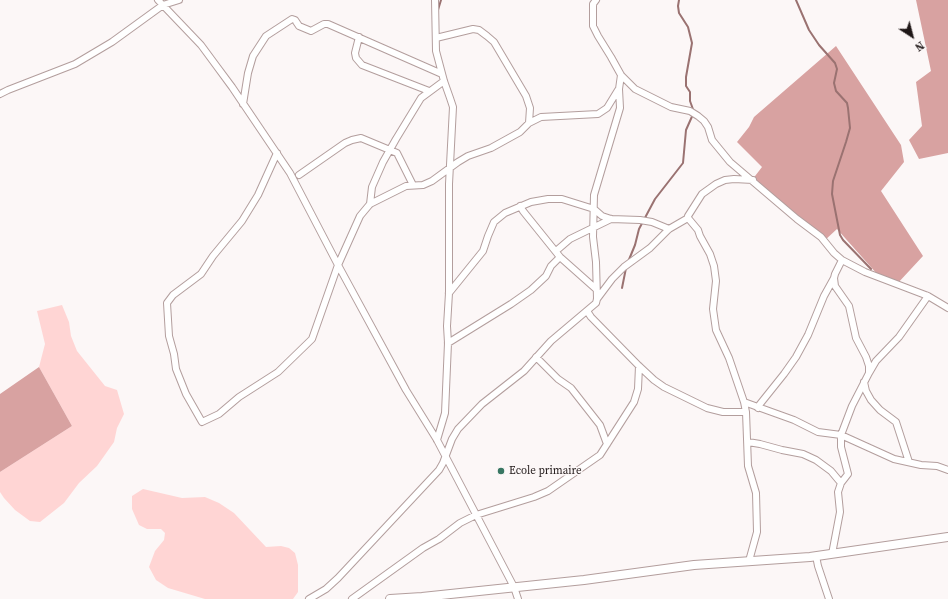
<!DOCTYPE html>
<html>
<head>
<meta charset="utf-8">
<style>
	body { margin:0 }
	#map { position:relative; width:948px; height:599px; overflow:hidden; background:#fcf7f7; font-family:"Source Serif 4",serif }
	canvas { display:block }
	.north { position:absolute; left:892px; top:16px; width:40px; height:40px; -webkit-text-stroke:3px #fcf7f7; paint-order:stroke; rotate:144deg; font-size:11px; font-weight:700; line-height:16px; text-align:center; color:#1f1717 }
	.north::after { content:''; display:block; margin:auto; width:14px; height:18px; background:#1f1717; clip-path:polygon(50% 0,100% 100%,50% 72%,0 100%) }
</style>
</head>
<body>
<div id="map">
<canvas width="948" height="599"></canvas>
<div class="north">N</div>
</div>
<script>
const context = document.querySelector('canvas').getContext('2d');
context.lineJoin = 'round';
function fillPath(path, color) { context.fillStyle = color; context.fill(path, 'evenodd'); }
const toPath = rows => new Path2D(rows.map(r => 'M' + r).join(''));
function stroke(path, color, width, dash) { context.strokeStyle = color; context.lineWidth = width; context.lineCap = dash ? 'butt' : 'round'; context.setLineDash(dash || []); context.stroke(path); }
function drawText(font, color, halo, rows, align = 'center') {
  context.font = font + ' "Source Serif 4",serif'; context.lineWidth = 3; context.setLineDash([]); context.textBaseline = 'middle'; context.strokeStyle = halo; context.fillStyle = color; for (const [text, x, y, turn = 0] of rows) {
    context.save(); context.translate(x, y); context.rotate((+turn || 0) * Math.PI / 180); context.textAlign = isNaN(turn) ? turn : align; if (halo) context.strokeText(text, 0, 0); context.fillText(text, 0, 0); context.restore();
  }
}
fillPath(toPath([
	[62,305,69,322,71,336,77,351,105,386,117,390,124,414,117,428,114,442,97,466,79,483,64,503,40,522,30,521,15,510,4,498,0,492,0,472,72,426,39,367,45,344,37,311],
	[143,489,182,498,205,497,219,503,234,513,266,547,281,546,289,548,295,553,298,565,298,592,293,599,205,599,168,588,156,580,149,567,155,551,164,540,165,533,161,529,147,529,139,525,132,509,132,496]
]), '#ffd5d4');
fillPath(toPath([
	[916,0,948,0,948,153,919,159,909,140,922,126,916,82,931,71],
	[836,46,901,145,904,162,881,191,923,256,897,284,878,275,837,229,824,241,752,180,762,167,737,142,749,127,754,117],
	[39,367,72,426,0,472,0,394]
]), '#d8a2a1');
stroke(toPath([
	[796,0,809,30,819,45,835,63,837,69,834,83,836,91,847,103,848,108,850,128,846,142,833,181,832,194,840,235,843,240,871,269],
	[438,10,441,0],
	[628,262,635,245,639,229,655,199,683,163,686,130,694,112,690,101,690,92,686,86,686,77,692,43,688,27,679,13,678,6,679,0],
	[622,288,626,268]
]), '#9a7271', 2);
const minor = toPath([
	[158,0,201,45,215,64,232,87,290,173,338,265,406,390,437,440,514,587,518,599],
	[435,0,436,51,444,81,450,98,453,107,449,184,449,293,447,326,448,343,445,413,437,440],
	[596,0,593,4,593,26,598,36,611,57,621,75,635,89,671,107,690,111,698,116,704,121,708,127,712,140,730,162,797,219,821,237,834,253,842,260,865,272,928,296,948,308],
	[359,37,355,53,356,58,362,65,429,91],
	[0,94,8,90,75,64,112,42,163,5,179,0],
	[243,104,248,73,253,56,266,36,292,19,295,20,299,26,311,31,324,24,328,24,442,74],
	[529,123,541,117,598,114,607,108,618,90],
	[277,153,258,195,242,221,213,256,201,274,173,295,167,303,169,336,174,354,176,369,186,394,202,422,219,414,239,397,278,372,312,339,338,265,360,216,370,204,406,186,423,185,432,181,458,162,468,156,491,148,520,132,529,123,530,108,526,96,494,42,487,36,479,30,473,29,436,38],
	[299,175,345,143,352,140,361,138,397,153,413,185],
	[370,204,372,187,383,162,396,139,421,98,444,81],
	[520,206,523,211,560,257,596,289],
	[556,251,570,239,611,219],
	[449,293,483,251,488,236,494,222,505,213,531,202,548,199,562,199,594,209,602,216,611,219,640,220,652,222,669,229],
	[597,299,612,279,624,267,650,248,669,229,688,218],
	[587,311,591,317,639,366,654,380,664,387,707,408,723,412,746,412],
	[448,343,511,304,531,290,546,276,551,266,560,257],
	[536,357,558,379,571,388,600,425,607,444],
	[869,373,876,361,899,337,928,296],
	[864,382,866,391,871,400,880,410,896,422,909,462],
	[744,402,794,420,818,432,841,435,894,459,921,465,937,466,948,470],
	[758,408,760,404,784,374,796,357,808,335,824,296,834,278],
	[748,442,760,444,782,450,803,454,816,460,831,471,841,483],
	[832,554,840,512,838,492,841,483,848,474,841,447,841,435,852,406,869,373,869,366,866,357,856,338,849,306,835,286,834,278,835,274,842,260],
	[816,556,818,566,829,599],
	[749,561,757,532,756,493,748,466,746,412,744,402,729,358,716,330,713,309,716,281,714,266,710,254,700,236,698,230,688,218,688,216,702,194,716,184,725,180,734,179,753,180],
	[309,599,326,589,338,578,439,470,443,463,452,439,458,429,482,404,524,371,551,341,596,303,597,299,596,262,593,237,594,195,620,108,619,89,621,75],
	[352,599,423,548,439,539,460,523,476,515,534,497,548,491,600,455,634,402,638,389,639,366]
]);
const tertiary = toPath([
	[390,599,422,597,584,580,694,565,810,557,948,537]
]);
stroke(minor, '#b39e9d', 8);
stroke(tertiary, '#b39e9d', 10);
stroke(minor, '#fff', 6);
stroke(tertiary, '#fff', 8);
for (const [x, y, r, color] of [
	[501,471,4,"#387662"]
]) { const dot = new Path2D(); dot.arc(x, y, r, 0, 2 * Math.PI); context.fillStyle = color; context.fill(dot); stroke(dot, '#fcf7f7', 1.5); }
drawText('11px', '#1f1717', '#fcf7f7', [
	["Ecole primaire",509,471]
], 'left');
</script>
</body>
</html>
